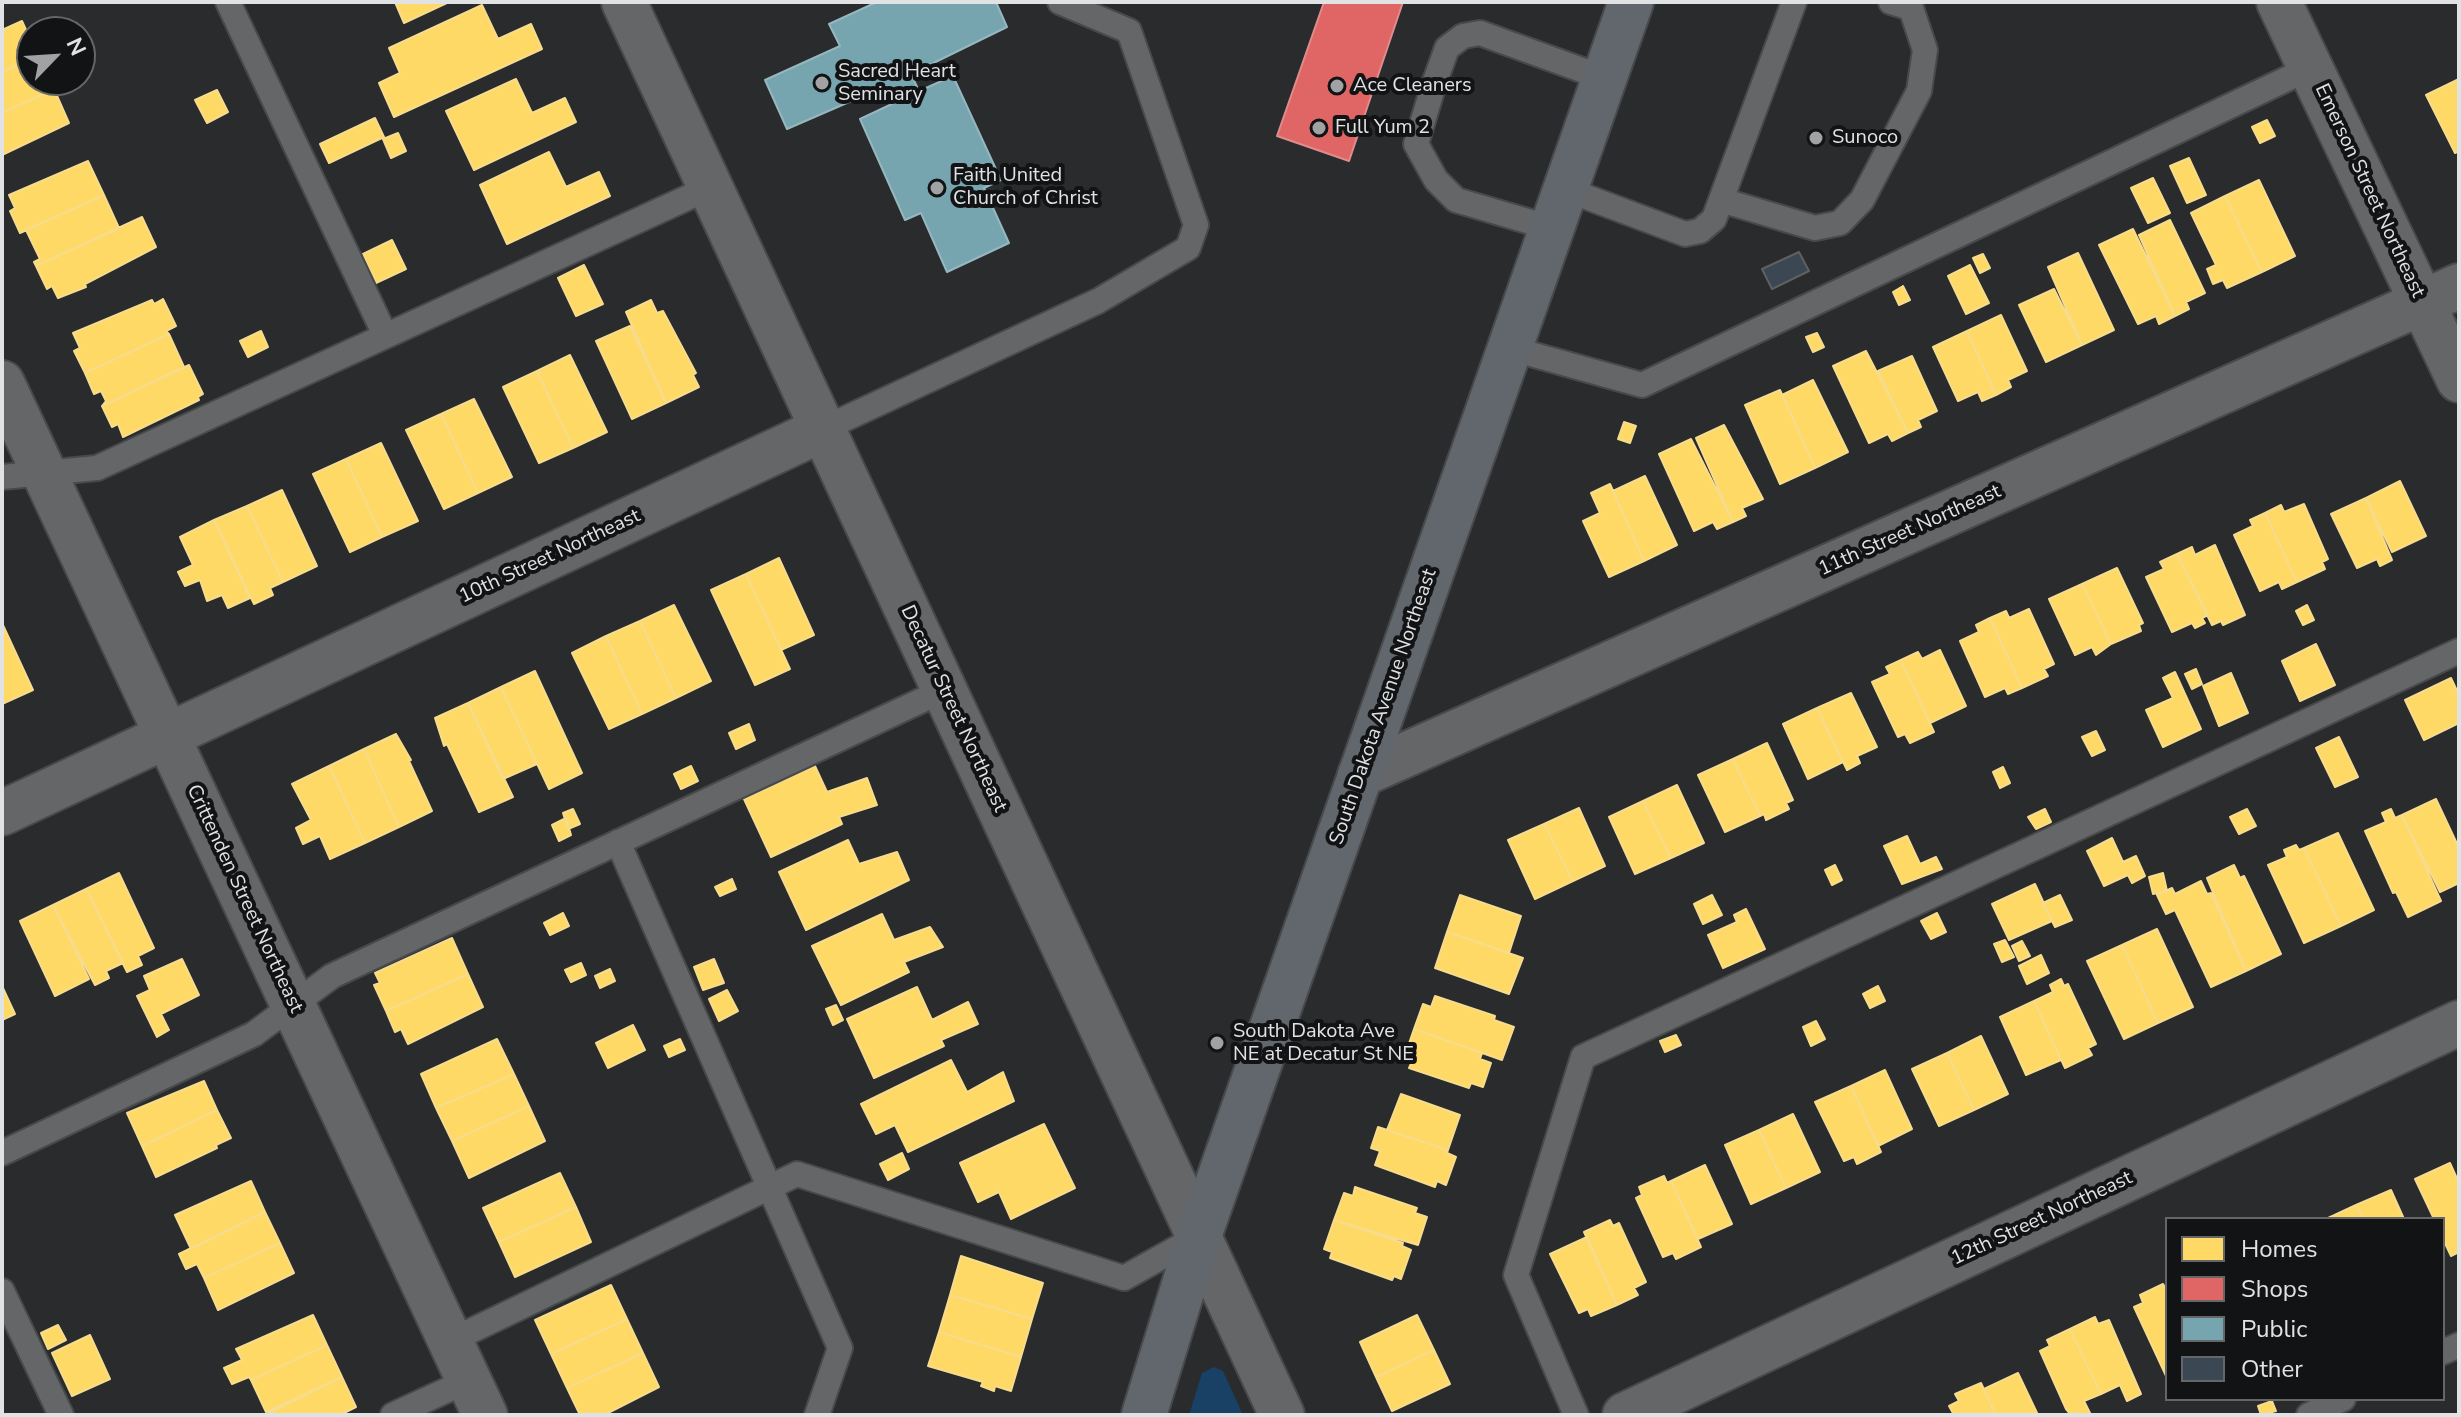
<!DOCTYPE html>
<html>
<head>
<meta charset="utf-8">
<style>
	body { margin:0 }
	#map { position:relative; width:2461px; height:1417px; overflow:hidden; background:#292b2c; font-family:"Nunito Sans",sans-serif }
	canvas { display:block }
	.frame { position:absolute; inset:0; border:4px solid #e0e2e3; pointer-events:none }
	.legend { position:absolute; left:2165px; top:1217px; width:280px; height:184px; box-sizing:border-box; background:#121314; border:2px solid #646667; margin:0; padding:10px 14px; list-style:none; font-size:24px; color:#e0e2e3 }
	.legend li { display:flex; align-items:center; gap:16px; height:40px }
	.legend b { width:40px; border:2px solid #646667 }
	.north { position:absolute; left:16px; top:16px; width:80px; height:80px; box-sizing:border-box; background:#121314; border:2px solid #646667; border-radius:50%; rotate:65deg; font-size:22px; font-weight:700; line-height:32px; text-align:center; color:#e0e2e3 }
	.north::after { content:''; display:block; margin:auto; width:28px; height:36px; background:#a0a2a3; clip-path:polygon(50% 0,100% 100%,50% 72%,0 100%) }
</style>
</head>
<body>
<div id="map">
<canvas width="2461" height="1417"></canvas>
<div class="frame"></div>
<ul class="legend">
<li><b style="height:22px;background:#ffd966"></b>Homes</li>
<li><b style="height:22px;background:#e06666"></b>Shops</li>
<li><b style="height:22px;background:#76a5af"></b>Public</li>
<li><b style="height:22px;background:#3b4752"></b>Other</li>
</ul>
<div class="north">N</div>
</div>
<script>
const context = document.querySelector('canvas').getContext('2d');
context.lineJoin = 'round';
function fillPath(path, color) { context.fillStyle = color; context.fill(path, 'evenodd'); }
const toPath = rows => new Path2D(rows.map(r => 'M' + r).join(''));
function stroke(path, color, width, dash) { context.strokeStyle = color; context.lineWidth = width; context.lineCap = dash ? 'butt' : 'round'; context.setLineDash(dash || []); context.stroke(path); }
function drawText(font, color, halo, rows, align = 'center') {
  context.font = font + ' "Nunito Sans",sans-serif'; context.lineWidth = 8; context.setLineDash([]); context.textBaseline = 'middle'; context.strokeStyle = halo; context.fillStyle = color; for (const [text, x, y, turn = 0] of rows) {
    context.save(); context.translate(x, y); context.rotate((+turn || 0) * Math.PI / 180); context.textAlign = isNaN(turn) ? turn : align; if (halo) context.strokeText(text, 0, 0); context.fillText(text, 0, 0); context.restore();
  }
}
fillPath(toPath([
	[1214,1367,1223,1371,1243,1415,1189,1415,1202,1373]
]), '#194166');
const homes = toPath([
	[395,2,449,2,404,23,395,2],
	[482,5,498,39,531,24,542,49,394,117,379,83,400,73,389,48,482,5],
	[22,21,32,43,32,58,2,72,2,30,22,21],
	[32,58,32,80,49,80,54,89,2,113,2,72,32,58],
	[516,79,532,113,565,98,576,122,474,170,446,111,516,79],
	[2459,79,2459,151,2455,153,2426,95,2459,79],
	[54,89,69,123,2,155,2,113,54,89],
	[217,90,228,112,207,123,195,100,217,90],
	[375,118,384,137,329,163,320,144,375,118],
	[2267,120,2275,136,2260,143,2252,127,2267,120],
	[398,133,406,151,391,158,383,139,398,133],
	[549,152,566,187,599,172,610,196,507,244,480,185,549,152],
	[2189,158,2206,195,2187,203,2170,166,2189,158],
	[88,161,104,195,20,233,10,211,15,208,9,195,88,161],
	[2153,178,2170,213,2148,223,2131,188,2153,178],
	[2259,180,2295,256,2262,272,2225,196,2259,180],
	[104,195,119,228,36,266,34,262,40,259,26,230,104,195],
	[2225,196,2262,272,2227,288,2223,280,2213,284,2207,269,2216,265,2191,213,2225,196],
	[142,217,156,247,85,284,86,287,58,298,52,286,47,289,36,266,142,217],
	[2170,220,2205,293,2186,302,2189,309,2175,316,2139,235,2170,220],
	[2133,229,2175,316,2159,324,2156,316,2138,324,2099,245,2133,229],
	[392,240,406,269,376,283,363,254,392,240],
	[2078,253,2114,330,2082,345,2048,267,2078,253],
	[1983,254,1990,268,1980,273,1973,258,1983,254],
	[584,265,603,304,576,316,558,278,584,265],
	[1970,265,1989,303,1966,314,1948,276,1970,265],
	[1903,286,1910,300,1899,305,1893,292,1903,286],
	[2054,289,2082,345,2046,362,2019,305,2054,289],
	[163,299,176,326,166,331,169,334,85,373,74,351,80,348,73,333,152,300,154,304,163,299],
	[651,300,657,313,663,311,696,373,693,375,699,387,666,403,626,312,651,300],
	[2001,315,2027,371,2008,380,2011,387,1996,395,1967,331,2001,315],
	[630,326,666,403,632,419,596,341,630,326],
	[261,331,268,347,248,357,240,341,261,331],
	[1967,331,1996,395,1982,401,1978,392,1958,401,1933,347,1967,331],
	[1817,333,1824,347,1813,352,1806,337,1817,333],
	[169,334,184,367,102,406,106,401,101,391,94,394,85,373,169,334],
	[1866,351,1908,433,1892,441,1888,434,1869,443,1833,366,1866,351],
	[570,355,607,432,573,448,537,371,570,355],
	[1912,356,1937,411,1918,420,1921,427,1908,433,1878,371,1912,356],
	[189,365,203,394,198,397,199,400,123,437,118,424,112,427,102,406,189,365],
	[537,371,573,448,539,463,503,387,537,371],
	[1813,380,1848,452,1815,468,1782,395,1813,380],
	[1780,390,1815,468,1780,484,1745,405,1780,390],
	[474,399,512,477,478,493,441,414,474,399],
	[441,414,478,493,444,509,406,430,441,414],
	[1624,422,1636,426,1630,443,1618,439,1624,422],
	[1724,425,1763,499,1742,508,1746,516,1733,522,1696,438,1724,425],
	[1691,439,1733,522,1717,529,1713,522,1694,531,1659,454,1691,439],
	[381,443,418,521,382,537,346,459,381,443],
	[346,459,382,537,350,552,313,474,346,459],
	[1645,476,1677,545,1644,561,1613,491,1645,476],
	[2400,481,2426,536,2392,552,2366,498,2400,481],
	[1610,484,1644,561,1609,577,1583,521,1600,513,1591,493,1610,484],
	[282,490,317,566,283,582,247,506,282,490],
	[2366,498,2392,560,2380,566,2377,559,2357,568,2331,514,2366,498],
	[2304,504,2328,559,2322,562,2325,569,2297,582,2265,513,2281,505,2284,512,2304,504],
	[247,506,283,582,270,588,273,595,254,604,214,520,247,506],
	[2265,513,2297,582,2282,589,2279,582,2260,591,2234,535,2253,526,2250,520,2265,513],
	[214,520,250,598,228,608,222,595,207,601,200,580,185,586,178,572,193,565,180,537,214,520],
	[2215,545,2245,615,2223,625,2221,621,2212,625,2177,554,2192,547,2195,555,2215,545],
	[2177,554,2208,615,2202,618,2205,623,2195,628,2192,623,2172,632,2146,577,2164,569,2160,562,2177,554],
	[779,558,814,635,781,650,746,574,779,558],
	[2117,568,2143,623,2139,625,2141,631,2111,644,2082,584,2117,568],
	[746,574,790,669,755,685,711,590,746,574],
	[2082,584,2111,644,2096,655,2092,647,2075,655,2049,599,2082,584],
	[674,605,711,681,676,698,640,621,674,605],
	[2307,605,2314,620,2303,625,2296,611,2307,605],
	[2029,609,2054,664,2044,669,2048,676,2022,688,1990,618,2006,611,2009,618,2029,609],
	[1990,618,2022,688,2008,694,2005,688,1985,697,1960,641,1979,632,1976,625,1990,618],
	[640,621,676,698,642,714,606,636,640,621],
	[2,623,33,690,2,704,2,623],
	[606,636,642,714,609,729,572,653,606,636],
	[2316,644,2335,685,2300,701,2282,661,2316,644],
	[1940,650,1966,706,1930,723,1901,660,1918,652,1922,659,1940,650],
	[1901,660,1934,732,1910,743,1905,734,1898,737,1872,682,1890,674,1886,667,1901,660],
	[2196,669,2202,684,2192,689,2185,674,2196,669],
	[535,671,582,773,549,789,501,687,535,671],
	[2175,672,2201,729,2163,747,2146,710,2173,698,2163,678,2175,672],
	[2231,673,2248,713,2219,726,2203,686,2231,673],
	[2451,678,2459,695,2459,723,2424,740,2405,700,2451,678],
	[501,687,537,764,503,779,468,703,501,687],
	[1851,693,1877,747,1857,756,1860,763,1847,770,1817,708,1851,693],
	[468,703,513,797,479,812,447,744,444,746,435,718,468,703],
	[1817,708,1843,762,1808,779,1783,724,1817,708],
	[749,724,755,740,736,749,729,733,749,724],
	[2096,731,2105,750,2092,756,2082,737,2096,731],
	[396,734,411,760,409,761,432,811,399,827,364,749,396,734],
	[2339,737,2358,777,2335,787,2316,748,2339,737],
	[1767,743,1793,800,1786,803,1789,809,1766,820,1764,814,1760,816,1733,759,1767,743],
	[364,749,399,827,365,843,329,766,364,749],
	[1733,759,1760,816,1725,832,1698,775,1733,759],
	[329,766,365,843,330,859,320,836,303,844,296,828,311,820,292,784,329,766],
	[691,766,698,781,681,789,674,774,691,766],
	[815,766,827,792,867,778,877,805,839,817,842,824,771,857,744,799,815,766],
	[2003,767,2010,783,2000,788,1993,772,2003,767],
	[1677,785,1704,843,1671,858,1643,801,1677,785],
	[2436,799,2459,848,2459,883,2440,892,2402,815,2436,799],
	[1643,801,1671,858,1635,874,1609,817,1643,801],
	[1579,808,1605,866,1573,881,1544,824,1579,808],
	[573,809,580,824,568,829,563,813,573,809],
	[2045,809,2051,822,2036,829,2028,817,2045,809],
	[2247,809,2256,826,2239,834,2230,817,2247,809],
	[2391,809,2395,818,2402,815,2441,901,2408,917,2396,892,2393,893,2365,831,2386,822,2382,813,2391,809],
	[566,818,571,835,559,841,552,825,566,818],
	[1544,824,1573,881,1535,899,1508,840,1544,824],
	[2338,833,2374,910,2341,926,2304,848,2338,833],
	[1907,836,1920,864,1936,857,1942,869,1902,884,1884,846,1907,836],
	[2112,838,2123,862,2136,856,2145,876,2132,883,2128,875,2104,886,2087,851,2112,838],
	[848,840,859,864,897,852,909,880,806,930,779,872,848,840],
	[2296,845,2299,850,2304,848,2341,926,2304,943,2268,865,2287,857,2284,850,2296,845],
	[1835,865,1842,880,1832,885,1825,870,1835,865],
	[2234,865,2240,878,2244,876,2281,954,2246,971,2207,878,2234,865],
	[119,873,154,948,138,956,142,965,127,972,86,889,119,873],
	[2163,873,2167,891,2153,894,2149,877,2163,873],
	[732,879,736,889,720,896,715,887,732,879],
	[2201,881,2207,894,2211,893,2246,971,2211,987,2175,910,2166,914,2157,895,2172,888,2175,894,2201,881],
	[2035,884,2052,921,2009,940,1992,904,2035,884],
	[86,889,123,963,106,971,109,978,95,985,53,905,86,889],
	[1460,895,1521,916,1509,953,1447,932,1460,895],
	[1712,895,1722,915,1703,924,1694,904,1712,895],
	[2060,895,2072,920,2055,927,2043,903,2060,895],
	[53,905,89,979,55,996,20,921,53,905],
	[1746,909,1765,949,1723,968,1708,935,1737,922,1734,915,1746,909],
	[563,913,569,926,550,935,544,923,563,913],
	[1937,913,1946,932,1931,939,1921,921,1937,913],
	[882,914,894,940,930,927,943,947,904,962,909,972,841,1005,812,946,882,914],
	[2157,929,2193,1007,2158,1023,2122,945,2157,929],
	[1447,932,1523,958,1509,994,1435,968,1447,932],
	[452,938,468,974,386,1011,374,985,380,983,375,973,452,938],
	[2005,940,2014,957,2002,962,1994,944,2005,940],
	[2022,941,2030,956,2019,961,2012,946,2022,941],
	[2122,945,2158,1023,2124,1039,2087,961,2122,945],
	[2041,955,2049,973,2027,984,2019,966,2041,955],
	[182,959,199,995,161,1014,169,1030,157,1037,137,996,150,990,144,976,182,959],
	[714,959,724,983,703,990,694,967,714,959],
	[581,963,586,975,571,982,565,970,581,963],
	[610,969,615,981,600,988,595,976,610,969],
	[468,974,483,1007,408,1044,401,1029,395,1032,386,1011,468,974],
	[2061,979,2064,986,2068,984,2096,1044,2088,1048,2092,1055,2065,1068,2034,1001,2053,992,2050,985,2061,979],
	[2,986,15,1014,2,1020,2,986],
	[1878,986,1885,1001,1870,1008,1863,994,1878,986],
	[917,987,932,1020,968,1002,978,1024,941,1040,944,1046,874,1078,847,1019,917,987],
	[727,990,738,1011,719,1021,709,999,727,990],
	[1435,996,1495,1016,1494,1020,1514,1027,1502,1060,1414,1029,1423,1004,1431,1007,1435,996],
	[2034,1001,2061,1060,2026,1075,2000,1017,2034,1001],
	[836,1005,843,1020,833,1025,826,1009,836,1005],
	[1816,1021,1825,1039,1811,1046,1803,1027,1816,1021],
	[633,1025,645,1050,608,1068,596,1043,633,1025],
	[1414,1029,1482,1053,1480,1059,1491,1063,1483,1087,1471,1083,1469,1088,1409,1068,1414,1057,1405,1055,1414,1029],
	[1676,1035,1681,1045,1665,1052,1660,1041,1676,1035],
	[1981,1036,2008,1094,1974,1110,1947,1053,1981,1036],
	[497,1039,514,1074,436,1108,421,1074,497,1039],
	[680,1039,685,1050,669,1057,664,1046,680,1039],
	[1947,1053,1974,1110,1939,1126,1912,1069,1947,1053],
	[951,1060,967,1092,1003,1072,1014,1101,908,1152,895,1125,876,1134,861,1104,951,1060],
	[1885,1070,1912,1129,1878,1146,1851,1086,1885,1070],
	[514,1074,529,1106,452,1141,436,1108,514,1074],
	[204,1081,217,1110,142,1146,127,1113,204,1081],
	[1851,1086,1881,1152,1857,1164,1854,1157,1844,1161,1815,1102,1851,1086],
	[1401,1094,1460,1115,1448,1150,1387,1130,1401,1094],
	[529,1106,545,1141,469,1178,452,1141,529,1106],
	[217,1110,231,1138,216,1145,217,1148,156,1177,142,1146,217,1110],
	[1793,1114,1820,1172,1786,1188,1759,1130,1793,1114],
	[1044,1124,1075,1188,1011,1219,999,1192,978,1202,960,1163,1044,1124],
	[1378,1127,1448,1150,1447,1153,1456,1157,1446,1185,1437,1181,1435,1187,1375,1165,1380,1151,1371,1148,1378,1127],
	[1759,1130,1786,1188,1751,1204,1725,1145,1759,1130],
	[902,1153,909,1169,888,1180,880,1164,902,1153],
	[2450,1163,2459,1183,2459,1252,2451,1256,2443,1239,2443,1219,2434,1219,2415,1179,2450,1163],
	[1705,1165,1732,1224,1698,1239,1671,1181,1705,1165],
	[560,1173,576,1207,499,1242,483,1208,560,1173],
	[1664,1176,1667,1183,1671,1181,1701,1247,1676,1259,1673,1253,1663,1257,1636,1198,1642,1195,1639,1187,1664,1176],
	[251,1181,265,1212,191,1249,175,1215,251,1181],
	[1355,1187,1417,1208,1415,1213,1427,1217,1418,1245,1334,1220,1344,1193,1353,1196,1355,1187],
	[2391,1190,2404,1219,2363,1219,2356,1205,2391,1190],
	[2356,1205,2363,1219,2326,1219,2356,1205],
	[576,1207,591,1242,515,1277,499,1242,576,1207],
	[265,1212,280,1243,204,1278,197,1264,186,1269,179,1254,265,1212],
	[1334,1220,1403,1243,1402,1246,1411,1250,1401,1279,1394,1276,1392,1280,1330,1258,1332,1252,1324,1249,1334,1220],
	[1610,1220,1613,1226,1619,1223,1646,1282,1634,1288,1638,1295,1617,1305,1584,1232,1610,1220],
	[1587,1237,1617,1305,1591,1316,1588,1309,1579,1313,1550,1254,1587,1237],
	[280,1243,294,1273,218,1310,204,1278,280,1243],
	[961,1256,1043,1283,1032,1319,950,1295,961,1256],
	[2163,1284,2167,1291,2167,1378,2134,1307,2143,1303,2140,1295,2163,1284],
	[611,1285,627,1319,551,1354,535,1320,611,1285],
	[950,1295,1032,1319,1021,1357,939,1332,950,1295],
	[313,1315,327,1345,251,1380,249,1377,232,1384,224,1368,242,1360,236,1349,313,1315],
	[1417,1315,1434,1350,1376,1377,1360,1342,1417,1315],
	[2095,1317,2098,1324,2109,1320,2141,1394,2127,1401,2120,1385,2101,1394,2070,1329,2095,1317],
	[627,1319,643,1353,567,1388,551,1354,627,1319],
	[58,1325,66,1340,48,1349,41,1333,58,1325],
	[2070,1329,2101,1394,2084,1401,2091,1415,2071,1415,2066,1409,2040,1351,2050,1346,2047,1340,2070,1329],
	[939,1332,1021,1357,1011,1391,995,1386,994,1391,981,1386,983,1382,928,1366,939,1332],
	[90,1335,110,1379,72,1396,52,1353,90,1335],
	[327,1345,342,1377,266,1412,251,1380,327,1345],
	[1434,1350,1450,1384,1392,1411,1376,1377,1434,1350],
	[643,1353,659,1387,604,1415,580,1415,567,1388,643,1353],
	[2018,1373,2038,1415,1996,1415,1984,1389,2018,1373],
	[342,1377,356,1407,340,1415,265,1415,342,1377],
	[1981,1383,1996,1415,1954,1415,1949,1406,1959,1401,1955,1394,1981,1383],
	[2272,1401,2276,1411,2261,1415,2258,1406,2272,1401]
]);
fillPath(homes, '#ffd966');
stroke(homes, '#f6dc8c', 2);
const shops = toPath([
	[1324,2,1403,2,1349,161,1277,136,1324,2]
]);
fillPath(shops, '#e06666');
stroke(shops, '#e08b8c', 2);
const public = toPath([
	[877,2,996,2,1007,27,911,74,919,91,953,76,1001,180,984,188,1009,243,947,272,921,213,905,220,860,119,894,103,886,86,787,129,765,80,840,46,829,24,877,2]
]);
fillPath(public, '#76a5af');
stroke(public, '#96b7bf', 2);
const building = toPath([
	[1799,252,1809,271,1772,289,1762,269,1799,252]
]);
fillPath(building, '#3b4752');
stroke(building, '#5f6061', 2);
const service = toPath([
	[228,2,385,335],
	[1565,189,1685,234,1700,231,1714,219,1794,2],
	[1721,200,1815,228,1840,223,1862,200,1919,91,1925,50,1911,8,1891,2],
	[1551,228,1456,200,1436,180,1416,144,1434,84,1447,48,1463,36,1480,33,1604,78],
	[1509,348,1642,385,2310,68],
	[823,429,1098,301,1188,248,1196,225,1129,31,1060,2],
	[2,477,97,468,711,187],
	[618,842,840,1348,817,1415],
	[2,1153,254,1034,332,976,944,690],
	[2,1291,61,1415],
	[450,1341,797,1174,1124,1278,1197,1237],
	[2443,1352,2459,1345],
	[393,1415,469,1380],
	[1576,1415,1516,1275,1583,1057,2459,651],
	[2309,1415,2343,1399]
]);
const minor = toPath([
	[624,2,1282,1415],
	[2279,2,2459,380],
	[2,383,485,1415],
	[1360,775,2459,286],
	[2,813,823,429],
	[1625,1415,2459,1023]
]);
const primary = toPath([
	[1144,1415,1199,1236,1631,2]
]);
stroke(service, '#47494a', 28);
stroke(minor, '#47494a', 48);
stroke(primary, '#47494a', 48);
stroke(service, '#656668', 24);
stroke(minor, '#656668', 44);
stroke(primary, '#61676d', 44);
for (const [x, y, r, color] of [
	[822,83,8,"#a0a2a3"],
	[1337,86,8,"#a0a2a3"],
	[1319,128,8,"#a0a2a3"],
	[1816,138,8,"#a0a2a3"],
	[937,188,8,"#a0a2a3"],
	[1217,1043,8,"#a0a2a3"]
]) { const dot = new Path2D(); dot.arc(x, y, r, 0, 2 * Math.PI); context.fillStyle = color; context.fill(dot); stroke(dot, '#121314', 3); }
drawText('20px', '#e0e2e3', '#121314', [
	["Sacred Heart",838,72],
	["Seminary",838,95],
	["Ace Cleaners",1353,86],
	["Full Yum 2",1335,128],
	["Sunoco",1832,138],
	["Faith United",953,176],
	["Church of Christ",953,199],
	["South Dakota Ave",1233,1032],
	["NE at Decatur St NE",1233,1055]
], 'left');
drawText('20px', '#e0e2e3', '#121314', [
	["Emerson Street Northeast",2369,191,65],
	["11th Street Northeast",1910,531,-24],
	["10th Street Northeast",550,557,-25],
	["South Dakota Avenue Northeast",1384,707,-71],
	["Decatur Street Northeast",953,709,65],
	["Crittenden Street Northeast",244,899,65],
	["12th Street Northeast",2042,1219,-25]
]);
</script>
</body>
</html>
